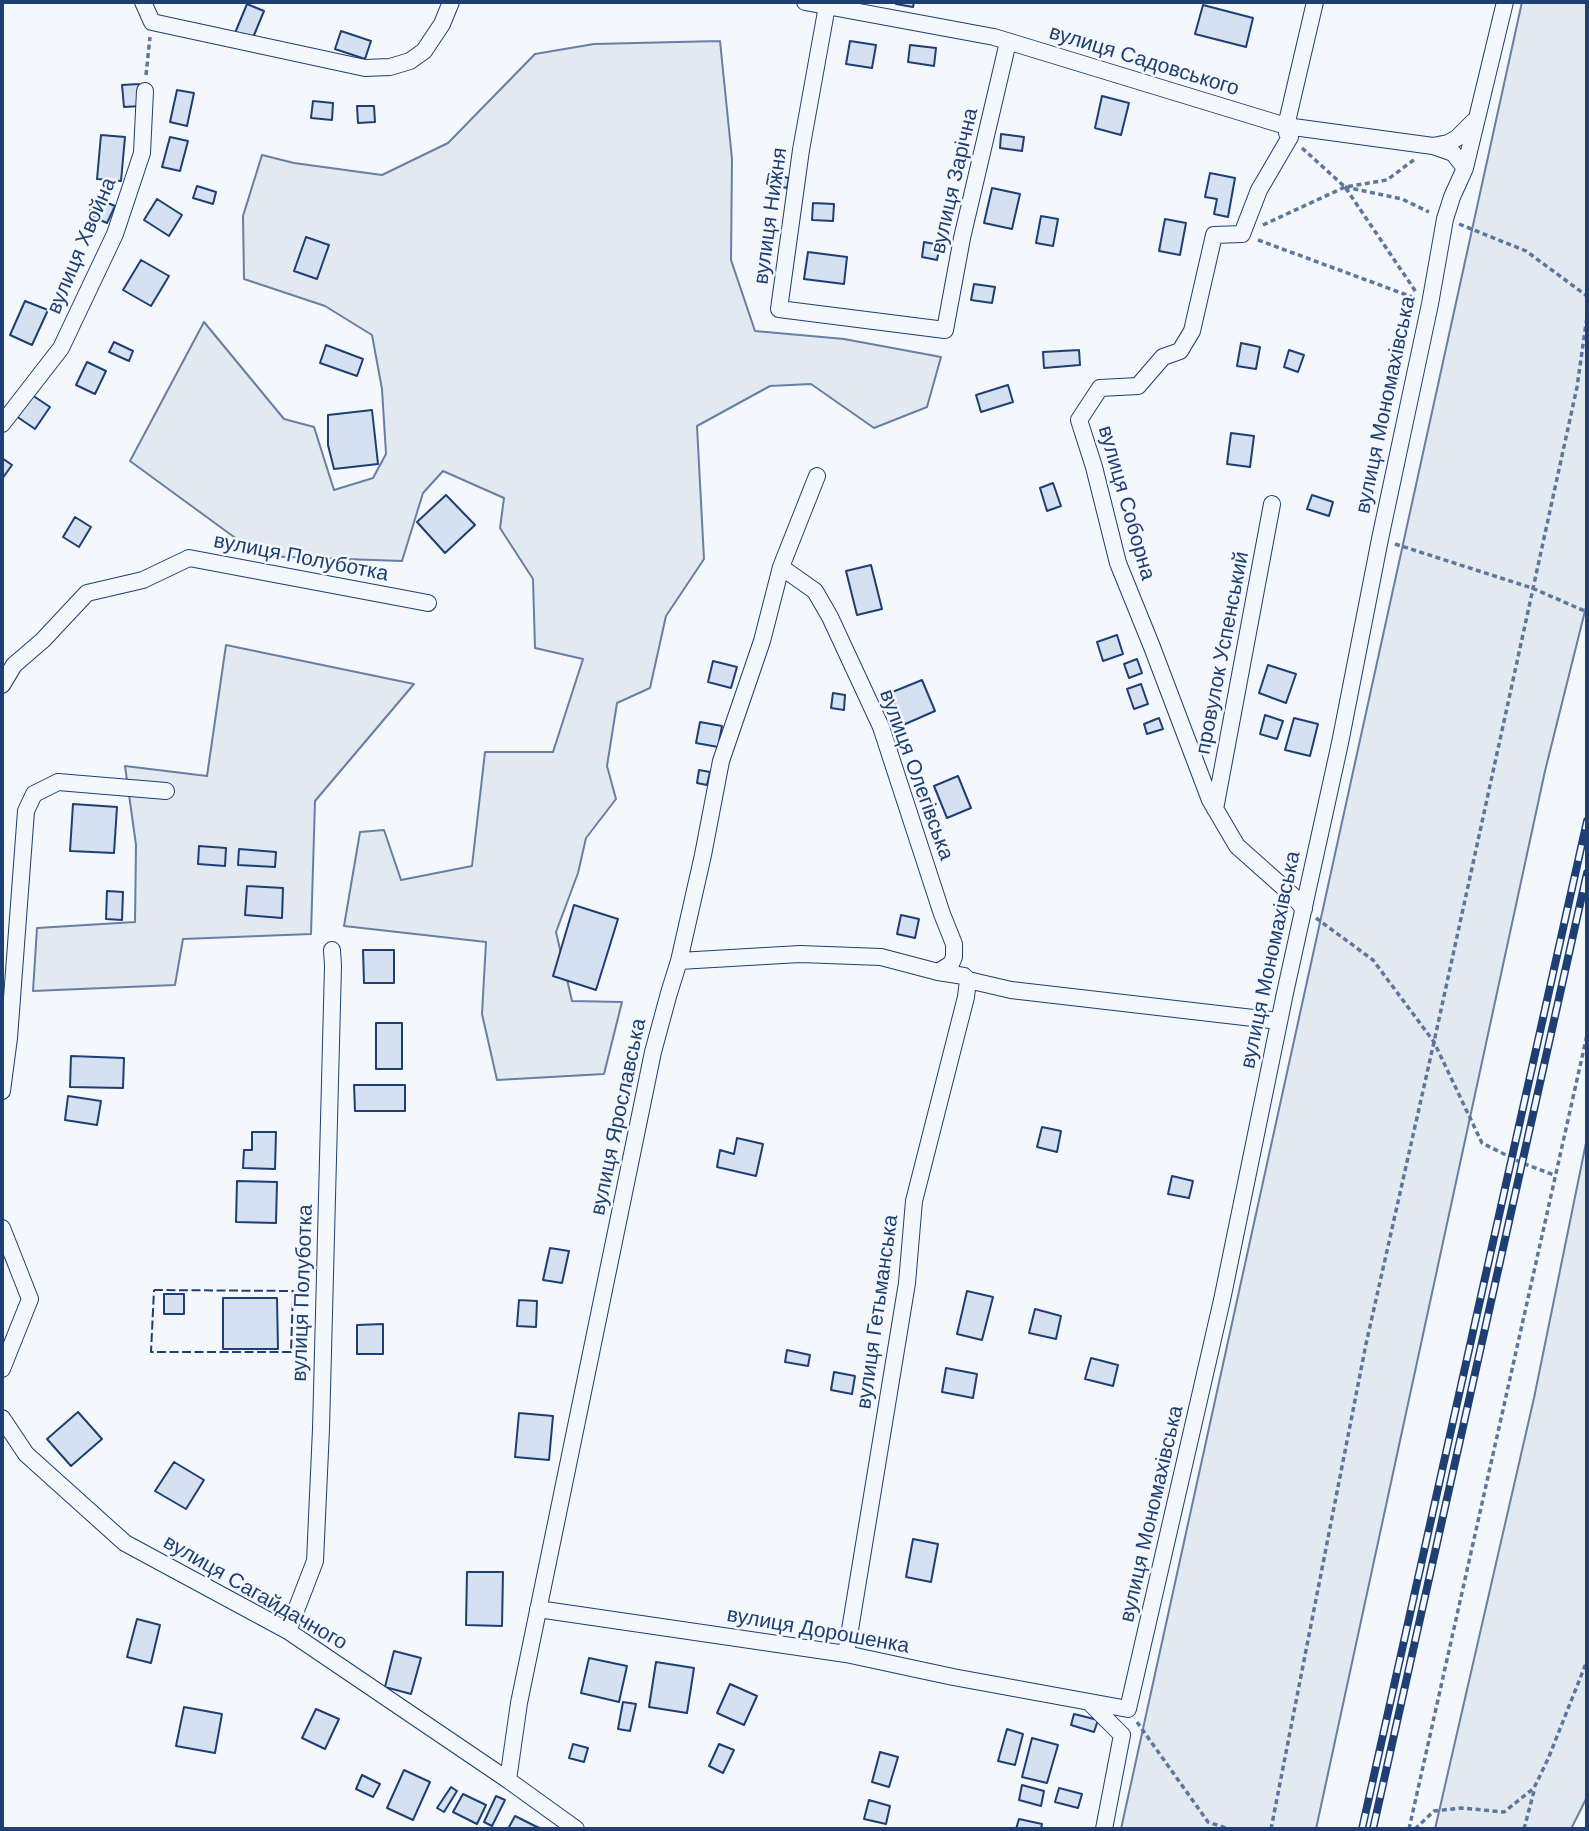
<!DOCTYPE html>
<html>
<head>
<meta charset="utf-8">
<style>
	body { margin:0 }
	#map { position:relative; width:1589px; height:1831px; overflow:hidden; background:#f4f7fb; font-family:Arial,sans-serif }
	canvas { display:block }
	.frame { position:absolute; inset:0; border:4px solid #1d3f73; pointer-events:none }
</style>
</head>
<body>
<div id="map">
<canvas width="1589" height="1831"></canvas>
<div class="frame"></div>
</div>
<script>
const context = document.querySelector('canvas').getContext('2d');
context.lineJoin = 'round';
function fillPath(path, color) { context.fillStyle = color; context.fill(path, 'evenodd'); }
const toPath = rows => new Path2D(rows.map(r => 'M' + r).join(''));
function stroke(path, color, width, dash) { context.strokeStyle = color; context.lineWidth = width; context.lineCap = dash ? 'butt' : 'round'; context.setLineDash(dash || []); context.stroke(path); }
function drawText(font, color, halo, rows, align = 'center') {
  context.font = font + ' Arial,sans-serif'; context.lineWidth = 5; context.setLineDash([]); context.textBaseline = 'middle'; context.strokeStyle = halo; context.fillStyle = color; for (const [text, x, y, turn = 0] of rows) {
    context.save(); context.translate(x, y); context.rotate((+turn || 0) * Math.PI / 180); context.textAlign = isNaN(turn) ? turn : align; if (halo) context.strokeText(text, 0, 0); context.fillText(text, 0, 0); context.restore();
  }
}
const green = toPath([
	[1522,2,1587,2,1587,603,1545,771,1316,1829,1121,1829,1522,2],
	[720,41,732,159,731,260,755,331,844,339,941,357,927,407,874,428,811,384,770,386,697,426,704,559,666,616,650,688,617,703,607,766,616,799,586,838,578,873,556,932,572,1001,622,1002,604,1074,497,1080,482,1014,486,942,344,926,360,832,384,830,401,880,472,866,485,752,553,752,583,659,535,648,533,579,500,528,504,498,443,471,423,493,402,561,260,556,130,461,204,322,284,419,314,427,334,490,373,478,386,454,382,389,372,335,325,306,244,279,243,216,262,155,294,163,382,175,448,143,535,54,594,44,720,41],
	[226,645,414,684,315,801,311,934,183,939,175,985,33,991,37,928,135,922,136,845,125,766,207,776,226,645],
	[1587,1138,1587,1797,1571,1829,1435,1829,1534,1398,1587,1138]
]);
fillPath(green, '#e3e9f0');
stroke(green, '#687fa3', 2);
const building = toPath([
	[897,2,914,2,913,7,896,4,897,2],
	[247,4,264,11,252,40,235,33,247,4],
	[1203,5,1253,18,1246,47,1195,34,1203,5],
	[341,31,371,41,365,59,335,49,341,31],
	[850,41,876,45,872,68,846,64,850,41],
	[910,45,936,48,934,66,908,62,910,45],
	[139,84,141,106,124,107,122,85,139,84],
	[177,90,194,93,187,126,170,122,177,90],
	[1102,96,1129,103,1121,135,1095,128,1102,96],
	[313,101,333,103,332,120,311,118,313,101],
	[357,106,374,106,375,122,358,123,357,106],
	[1001,134,1024,137,1022,151,1000,148,1001,134],
	[101,135,125,137,121,181,97,179,101,135],
	[170,137,188,141,180,171,162,167,170,137],
	[1210,173,1235,178,1228,217,1214,214,1217,199,1205,197,1210,173],
	[769,174,789,178,787,188,767,184,769,174],
	[197,186,216,192,213,204,193,198,197,186],
	[992,188,1020,194,1012,229,984,223,992,188],
	[96,198,115,206,107,223,88,215,96,198],
	[157,199,182,215,169,236,144,220,157,199],
	[813,203,834,204,833,221,812,220,813,203],
	[1041,216,1058,219,1053,246,1036,243,1041,216],
	[1165,219,1186,223,1180,255,1159,251,1165,219],
	[306,237,329,245,317,279,294,271,306,237],
	[924,242,940,245,937,260,922,257,924,242],
	[808,252,847,257,844,284,804,279,808,252],
	[141,260,169,276,151,306,123,290,141,260],
	[974,284,995,287,992,303,971,300,974,284],
	[25,301,48,310,32,345,10,335,25,301],
	[114,342,133,351,129,361,109,352,114,342],
	[1241,343,1260,347,1256,369,1237,366,1241,343],
	[326,345,363,359,357,376,320,363,326,345],
	[1079,350,1080,365,1044,368,1043,352,1079,350],
	[1289,350,1304,355,1298,372,1284,367,1289,350],
	[87,362,106,371,95,394,76,385,87,362],
	[1008,385,1013,402,981,412,976,395,1008,385],
	[32,395,50,407,35,429,16,416,32,395],
	[372,410,378,464,334,469,328,445,328,415,372,410],
	[1231,433,1254,436,1250,467,1227,464,1231,433],
	[2,458,12,465,2,479,2,458],
	[1053,483,1061,506,1047,511,1040,488,1053,483],
	[446,495,475,525,445,553,417,522,446,495],
	[1312,495,1333,502,1329,516,1307,509,1312,495],
	[75,517,91,527,79,547,63,537,75,517],
	[871,565,882,609,857,615,846,571,871,565],
	[1117,635,1123,654,1103,661,1097,642,1117,635],
	[1137,659,1142,673,1129,678,1124,664,1137,659],
	[713,661,737,667,731,688,708,682,713,661],
	[1268,665,1296,674,1286,703,1259,693,1268,665],
	[922,680,935,711,903,725,890,693,922,680],
	[1141,684,1148,704,1134,709,1127,689,1141,684],
	[833,693,845,695,844,710,831,708,833,693],
	[1265,715,1283,721,1277,739,1260,734,1265,715],
	[1159,718,1163,729,1147,734,1144,724,1159,718],
	[1294,718,1318,724,1310,756,1285,750,1294,718],
	[700,722,722,726,718,747,696,743,700,722],
	[699,770,710,772,707,785,697,783,699,770],
	[958,776,971,808,947,818,934,786,958,776],
	[73,804,117,807,114,853,70,851,73,804],
	[199,846,226,848,225,866,198,864,199,846],
	[239,849,276,852,275,867,238,865,239,849],
	[247,886,283,888,282,918,245,915,247,886],
	[107,891,123,892,122,920,106,919,107,891],
	[574,905,618,919,596,990,553,976,574,905],
	[901,915,919,919,915,938,897,934,901,915],
	[363,950,394,950,394,983,364,983,363,950],
	[376,1023,402,1023,402,1069,376,1069,376,1023],
	[71,1056,124,1058,123,1088,70,1087,71,1056],
	[354,1085,405,1085,405,1111,355,1111,354,1085],
	[68,1096,101,1101,97,1125,65,1120,68,1096],
	[1042,1127,1061,1131,1057,1152,1037,1147,1042,1127],
	[252,1132,276,1132,275,1169,243,1168,244,1150,252,1150,252,1132],
	[737,1138,763,1144,756,1176,717,1167,720,1150,734,1154,737,1138],
	[1172,1176,1193,1181,1189,1198,1168,1194,1172,1176],
	[237,1181,277,1182,276,1223,236,1222,237,1181],
	[550,1248,569,1251,562,1283,543,1280,550,1248],
	[967,1291,993,1297,982,1340,957,1334,967,1291],
	[164,1294,184,1294,184,1314,164,1314,164,1294],
	[223,1298,277,1298,278,1349,223,1349,223,1298],
	[519,1300,537,1301,536,1327,517,1326,519,1300],
	[1035,1309,1061,1316,1056,1339,1029,1333,1035,1309],
	[383,1324,383,1354,357,1354,357,1325,383,1324],
	[787,1350,810,1355,808,1366,785,1362,787,1350],
	[1091,1358,1118,1365,1113,1386,1085,1379,1091,1358],
	[946,1368,977,1374,973,1398,942,1392,946,1368],
	[834,1372,855,1376,852,1394,831,1390,834,1372],
	[78,1412,102,1439,71,1466,47,1439,78,1412],
	[519,1413,553,1416,549,1460,515,1457,519,1413],
	[174,1462,204,1480,186,1509,155,1491,174,1462],
	[913,1539,938,1544,931,1582,906,1577,913,1539],
	[467,1572,503,1572,502,1626,466,1625,467,1572],
	[137,1619,160,1625,151,1663,127,1657,137,1619],
	[394,1651,421,1658,411,1694,385,1687,394,1651],
	[589,1658,627,1666,619,1702,581,1693,589,1658],
	[656,1662,694,1668,687,1713,649,1707,656,1662],
	[730,1684,757,1696,744,1725,717,1713,730,1684],
	[623,1702,636,1704,630,1731,618,1729,623,1702],
	[184,1707,222,1714,215,1753,176,1746,184,1707],
	[316,1709,339,1719,325,1749,302,1738,316,1709],
	[1074,1714,1098,1720,1094,1732,1071,1725,1074,1714],
	[1007,1729,1023,1734,1015,1765,998,1761,1007,1729],
	[1032,1738,1058,1745,1047,1783,1022,1777,1032,1738],
	[573,1744,588,1748,584,1762,569,1758,573,1744],
	[719,1744,734,1750,723,1773,709,1766,719,1744],
	[880,1752,898,1757,889,1787,872,1782,880,1752],
	[404,1770,430,1782,413,1820,387,1808,404,1770],
	[362,1775,380,1784,373,1797,356,1789,362,1775],
	[1022,1785,1044,1791,1041,1806,1019,1800,1022,1785],
	[451,1787,457,1791,444,1812,437,1808,451,1787],
	[1059,1788,1082,1794,1078,1808,1055,1802,1059,1788],
	[463,1794,486,1805,477,1824,453,1812,463,1794],
	[496,1796,505,1800,492,1826,484,1822,496,1796],
	[869,1800,890,1806,886,1824,864,1819,869,1800],
	[515,1816,535,1826,542,1829,508,1829,515,1816],
	[1019,1819,1042,1824,1041,1829,1016,1829,1019,1819]
]);
fillPath(building, '#d5e0f0');
stroke(building, '#1d3f73', 2);
const minor = toPath([
	[143,2,152,22,365,68,390,67,410,61,424,51,442,24,451,2],
	[805,2,994,37,1286,126,1433,146,1453,153,1465,168],
	[827,6,801,150,779,309,945,330,962,238,1008,42],
	[1433,146,1448,143,1457,138,1474,121],
	[2,424,61,348,115,234,142,153,145,91],
	[781,567,815,591,830,617,881,727,942,914,954,944,954,957,951,964,938,972],
	[2,685,14,665,43,640,87,593,143,580,189,558,428,603],
	[1215,809,1272,504],
	[1304,909,1292,895,1237,846,1210,800,1152,647,1118,563,1094,467,1079,420,1100,388,1138,386,1163,357,1180,351,1192,331,1214,235,1242,234,1259,190,1290,137,1287,133,1286,126,1315,2],
	[679,961,800,954,881,957,938,972,964,976,968,980,1011,990,1279,1021],
	[2,1091,9,1038,26,811,34,794,58,782,166,791],
	[2,1228,30,1299,2,1369],
	[2,1418,26,1454,125,1543,288,1631,508,1780,576,1829],
	[538,1609,846,1654,953,1677,1128,1709,1222,1300,1285,993,1340,743,1380,539,1430,304,1445,219,1452,197,1465,168,1505,2],
	[288,1631,315,1561,321,1429,333,966,332,950],
	[846,1654,907,1283,914,1201,966,997,968,980],
	[1089,1702,1122,1735,1104,1829],
	[508,1780,519,1703,653,1052,669,993,679,961,703,855,721,761,762,641,781,567,817,476]
]);
stroke(minor, '#1d3f73', 18);
stroke(toPath([
	[146,75,150,37],
	[1302,148,1345,187,1416,292],
	[1345,187,1402,199,1429,212],
	[1459,224,1526,251,1587,296],
	[1263,225,1345,187,1387,180,1415,159],
	[1258,240,1415,298],
	[1395,544,1532,588,1587,612],
	[1316,918,1373,960,1434,1042,1482,1143,1522,1163,1554,1175],
	[1137,1722,1208,1822,1229,1829],
	[1271,1829,1366,1344,1434,1042,1577,387,1587,317],
	[1409,1829,1587,1035],
	[1415,1829,1434,1811,1461,1808,1504,1812,1534,1788,1548,1759,1587,1661],
	[1524,1829,1534,1791]
]), '#5e769c', 3.5, [5, 3.5]);
stroke(minor, '#f4f7fb', 16);
const rail = toPath([
	[1362,1829,1587,821],
	[1373,1829,1587,873]
]);
stroke(rail, '#1d3f73', 8);
stroke(rail, '#f4f7fb', 5, [16]);
stroke(toPath([
	[154,1290,293,1291,291,1352,151,1352,154,1290]
]), '#1d3f73', 2, [9, 3.5]);
drawText('21px', '#1d3f73', '#f4f7fb', [
	["вулиця Садовського",1144,61,17],
	["вулиця Зарічна",955,181,-77],
	["вулиця Нижня",771,216,-82],
	["вулиця Хвойна",82,246,-67],
	["вулиця Мономахівська",1386,405,-78],
	["вулиця Соборна",1126,503,74],
	["вулиця Полуботка",301,558,11],
	["провулок Успенський",1223,653,-79],
	["вулиця Олегівська",916,775,70],
	["вулиця Мономахівська",1271,960,-78],
	["вулиця Ярославська",619,1117,-78],
	["вулиця Полуботка",303,1293,-88],
	["вулиця Гетьманська",878,1312,-82],
	["вулиця Мономахівська",1152,1514,-77],
	["вулиця Сагайдачного",255,1593,30],
	["вулиця Дорошенка",818,1631,10]
]);
</script>
</body>
</html>
